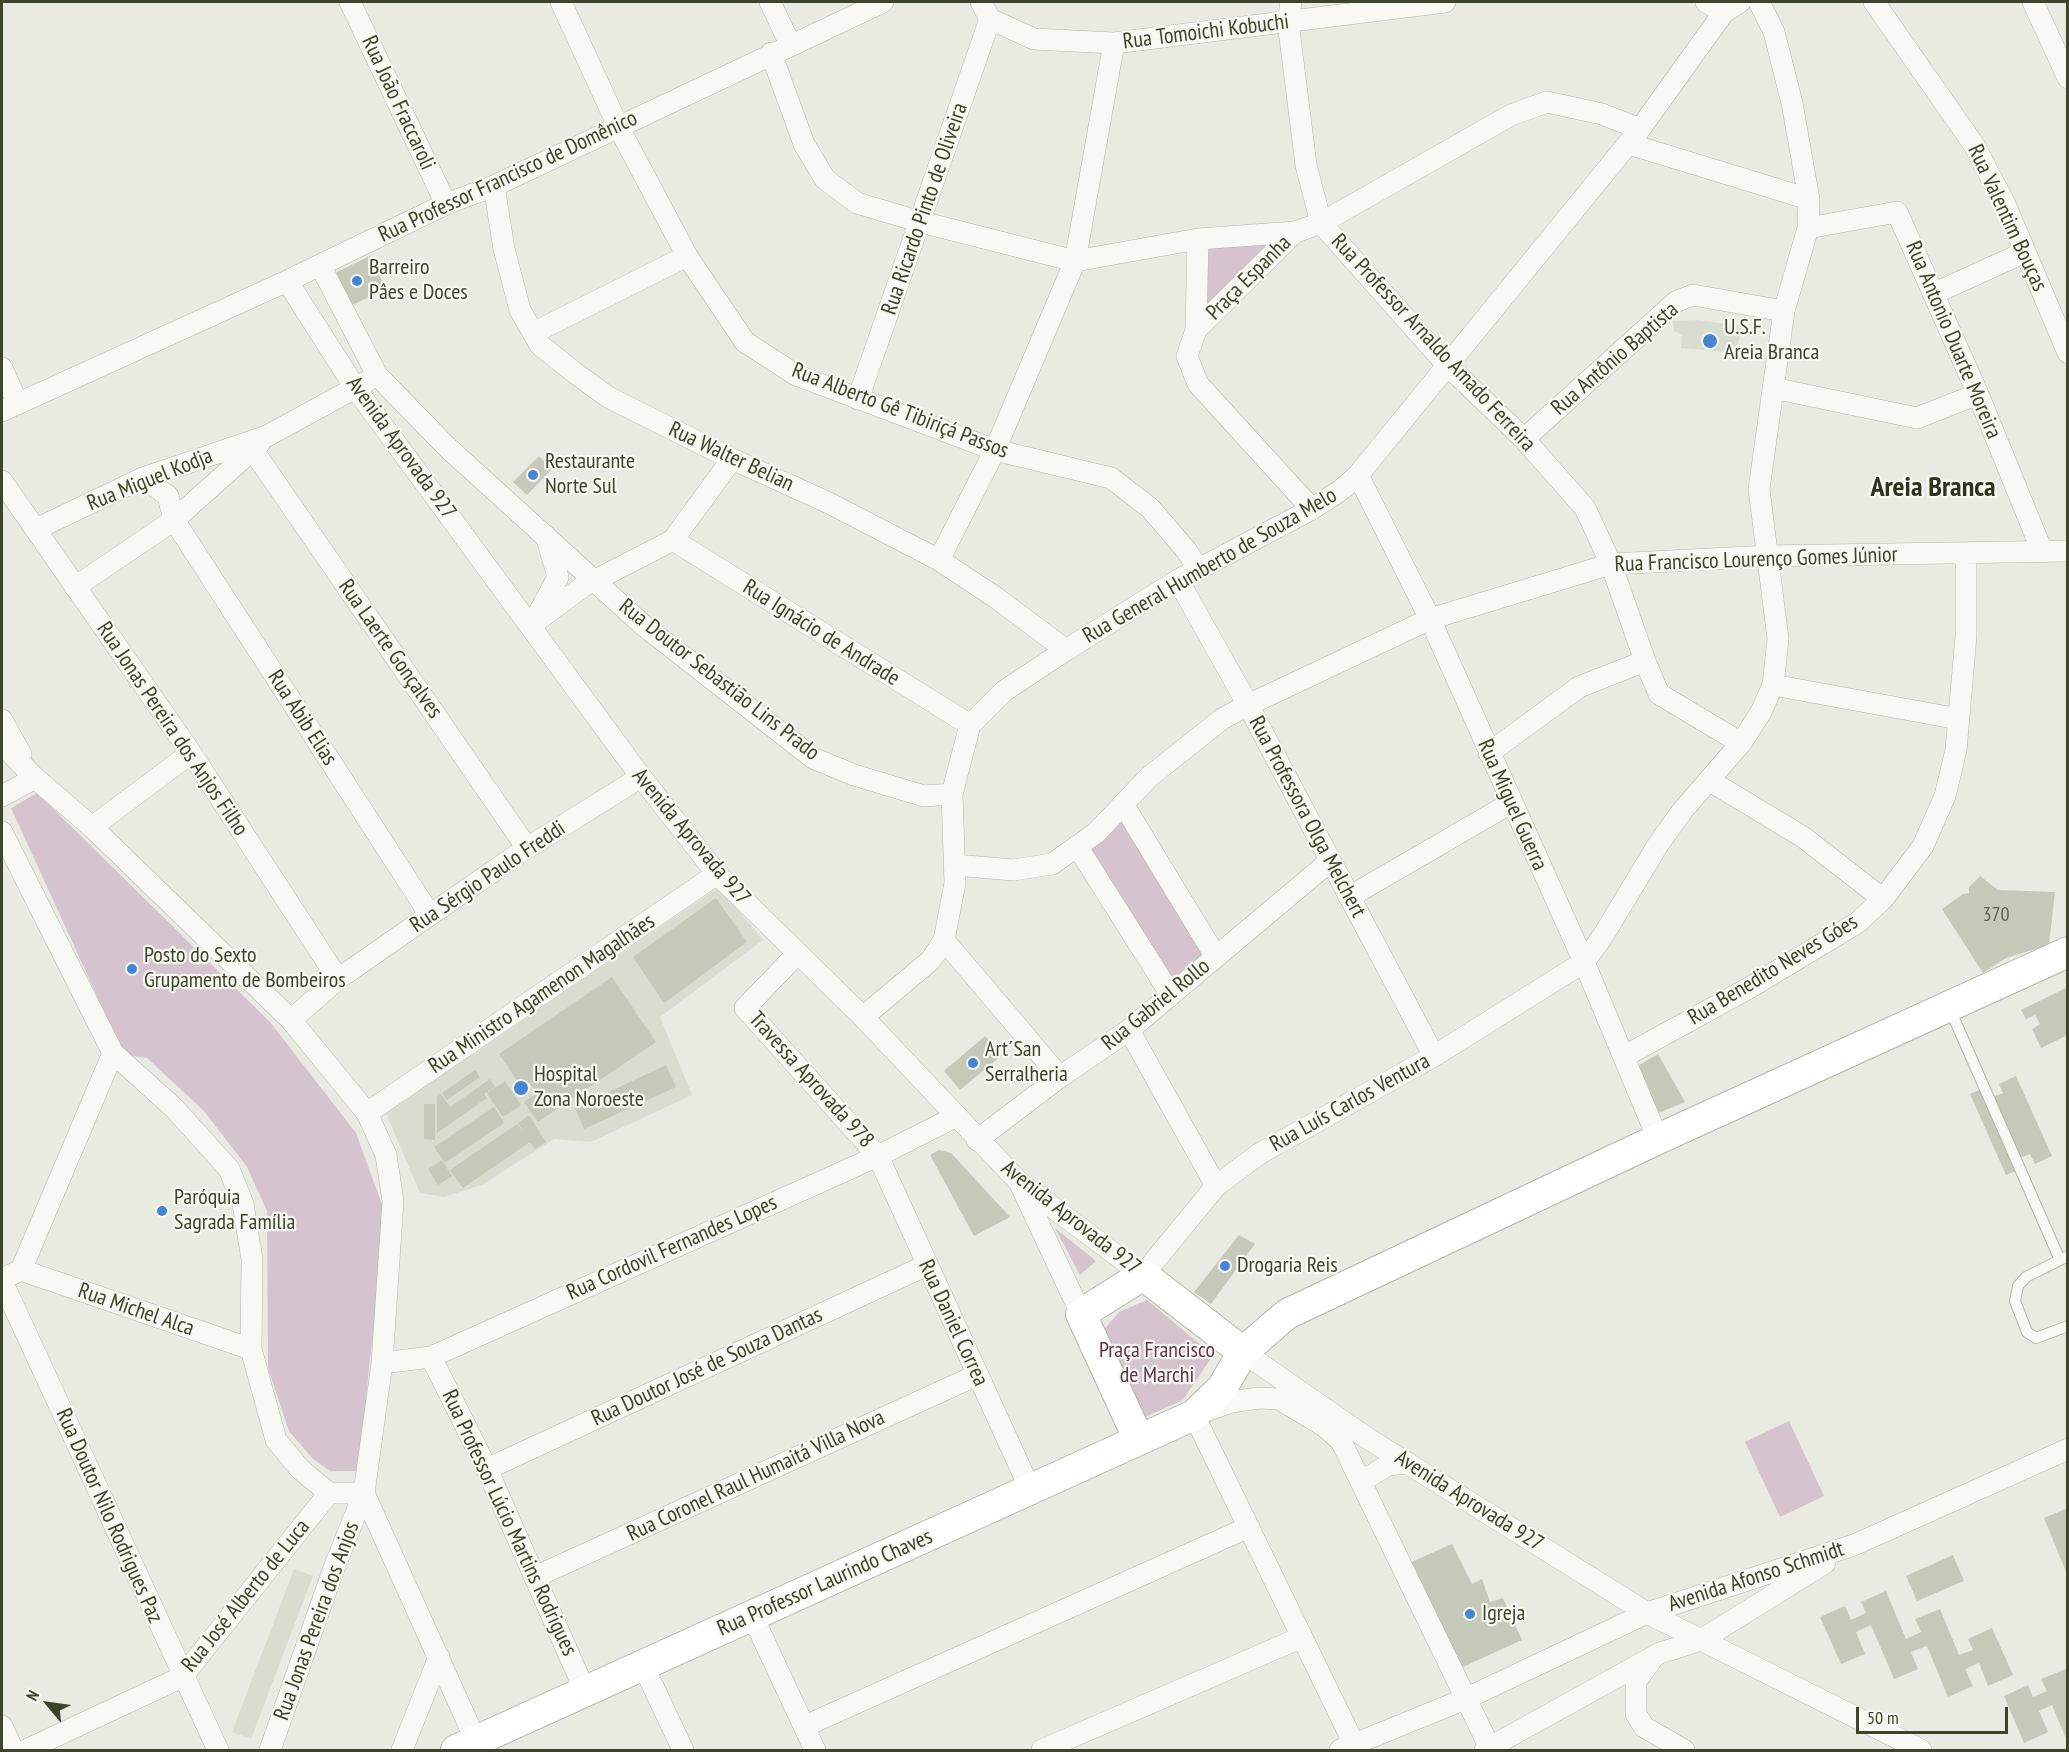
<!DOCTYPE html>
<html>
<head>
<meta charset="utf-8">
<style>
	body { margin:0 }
	#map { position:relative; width:2069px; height:1752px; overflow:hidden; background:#e9ebe2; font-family:"PT Sans Narrow",sans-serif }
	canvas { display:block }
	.frame { position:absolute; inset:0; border:3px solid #3c4429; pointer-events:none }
	.north { position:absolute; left:18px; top:1674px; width:60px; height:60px; -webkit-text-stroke:4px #f7f8f2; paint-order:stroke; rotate:299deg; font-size:16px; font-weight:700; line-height:24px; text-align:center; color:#3c4429 }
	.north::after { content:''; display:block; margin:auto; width:21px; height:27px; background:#3c4429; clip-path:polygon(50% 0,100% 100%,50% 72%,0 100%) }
	.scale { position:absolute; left:1856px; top:1707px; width:152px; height:27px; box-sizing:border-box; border:3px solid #3c4429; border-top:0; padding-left:8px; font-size:18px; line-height:21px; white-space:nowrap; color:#3c4429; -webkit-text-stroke:4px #f7f8f2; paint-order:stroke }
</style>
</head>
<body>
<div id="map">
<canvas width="2069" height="1752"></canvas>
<div class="frame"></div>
<div class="north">N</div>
<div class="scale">50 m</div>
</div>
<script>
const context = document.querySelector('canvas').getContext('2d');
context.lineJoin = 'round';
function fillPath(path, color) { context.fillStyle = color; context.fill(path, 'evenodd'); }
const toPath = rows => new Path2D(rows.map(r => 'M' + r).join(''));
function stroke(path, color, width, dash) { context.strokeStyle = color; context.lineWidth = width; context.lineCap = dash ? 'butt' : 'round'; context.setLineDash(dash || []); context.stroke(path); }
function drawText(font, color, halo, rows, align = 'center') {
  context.font = font + ' "PT Sans Narrow",sans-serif'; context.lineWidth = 4.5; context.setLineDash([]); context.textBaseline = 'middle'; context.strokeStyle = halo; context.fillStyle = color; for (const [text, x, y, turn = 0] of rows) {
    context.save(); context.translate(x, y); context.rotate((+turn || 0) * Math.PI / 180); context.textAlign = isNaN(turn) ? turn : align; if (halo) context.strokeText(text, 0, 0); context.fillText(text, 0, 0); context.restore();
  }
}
fillPath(toPath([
	[1697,320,1742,326,1736,353,1681,348,1682,335,1674,331,1673,321],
	[719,887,763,940,660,1017,692,1095,591,1142,554,1139,484,1184,444,1197,420,1193,386,1113],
	[294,1569,313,1576,251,1739,232,1732]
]), '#d9ddd0');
fillPath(toPath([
	[1276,238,1206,308,1204,254,1210,246],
	[37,793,270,1022,356,1133,388,1221,369,1367,360,1471,330,1471,312,1458,289,1431,268,1368,267,1211,247,1167,204,1111,147,1058,124,1055,11,808],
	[1123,804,1211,961,1171,990,1083,847],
	[1055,1228,1096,1261,1080,1275],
	[1147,1300,1213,1355,1183,1400,1136,1421,1099,1335,1119,1312],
	[1789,1421,1824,1496,1780,1517,1745,1442]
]), '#d5c3cd');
fillPath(toPath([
	[370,256,386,289,346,308,333,278,337,272],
	[539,456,552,469,527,495,513,482],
	[1980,876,1998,890,2055,892,2049,945,2006,958,1983,973,1942,909,1963,894,1969,893,1969,887],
	[716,898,747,942,664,1003,633,957],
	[612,977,656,1042,538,1122,524,1102,537,1093,529,1082,522,1088,499,1054],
	[2068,987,2068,1035,2041,1048,2032,1029,2040,1024,2035,1015,2026,1019,2021,1010],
	[985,1036,1002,1055,960,1090,944,1071],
	[1658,1054,1685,1102,1654,1115,1634,1068],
	[666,1065,676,1087,584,1129,575,1108],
	[475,1070,480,1077,447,1100,442,1093],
	[2016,1076,2052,1156,2035,1164,2030,1154,2019,1158,2023,1168,2006,1175,1970,1094,1981,1089,1986,1100,2003,1093,1999,1084],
	[490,1079,495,1087,484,1094,487,1098,437,1133,437,1097,441,1094,450,1107],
	[505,1081,521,1105,503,1117,487,1093],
	[424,1104,435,1104,435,1140,424,1139],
	[494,1107,504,1123,445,1163,434,1147],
	[529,1115,546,1142,535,1149,530,1142,463,1188,450,1170,517,1124,523,1131,518,1123],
	[939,1150,951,1153,1010,1217,974,1236,930,1155],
	[442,1160,452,1176,438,1185,428,1169],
	[1239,1235,1255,1244,1211,1304,1194,1292],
	[2068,1508,2068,1574,2067,1574,2044,1518],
	[1452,1544,1472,1584,1482,1579,1490,1602,1503,1598,1522,1640,1456,1670,1407,1564],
	[1953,1555,1964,1581,1917,1601,1906,1576],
	[1886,1591,1906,1639,1921,1632,1915,1619,1940,1609,1959,1655,1973,1650,1968,1639,1992,1628,2013,1675,1988,1686,1979,1663,1965,1669,1973,1686,1948,1697,1927,1646,1911,1652,1918,1669,1894,1679,1871,1625,1856,1632,1865,1654,1841,1664,1820,1617,1845,1606,1851,1620,1866,1613,1861,1602],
	[2066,1669,2067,1741,2052,1705,2039,1711,2048,1732,2024,1743,2004,1696,2028,1685,2033,1697,2047,1691,2041,1679]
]), '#c4c9b9');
const lane = toPath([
	[1949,1007,2060,1260],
	[2068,1256,2026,1277,2018,1286,2015,1301,2027,1332,2036,1338,2068,1326]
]);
const street = toPath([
	[350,2,446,204],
	[561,2,618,126,687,256,745,342,796,375,995,450,1111,478,1150,508,1186,550,1199,570],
	[770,2,790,44],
	[981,2,990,19,1034,39,1114,43,1445,2],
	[1291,2,1288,22,1306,165,1321,223,1447,365,1524,439,1585,508,1611,564,1645,661,1659,694,1741,743],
	[1706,2,1724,12],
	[1874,2,1974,145,2005,204,2068,353],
	[2033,2,2068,78],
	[771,53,804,144,825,179,857,203,921,222,1075,261,1198,239,1295,232],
	[1629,144,1809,199],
	[494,186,504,249,520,310,540,345,575,373,608,397,732,459,829,503,939,560,995,597,1066,650],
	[1808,228,1897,212,1978,394,2042,551],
	[1198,239,1196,330,1187,356,1198,384,1312,509],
	[320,265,377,375,447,447,643,625,813,758,854,775,924,796,952,794],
	[287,281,356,389,641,777,717,874,863,1017,1020,1183,1143,1275,1216,1186,1259,1154,1434,1056,1584,962,1603,936,1659,843,1683,810,1741,743,1761,712,1773,685,1778,639,1759,489,1784,311,1808,228,1809,199,1792,103,1774,32,1759,2],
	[1933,294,2025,252],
	[1196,330,1295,232,1321,223,1511,115,1547,102,1602,114,1640,129],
	[533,333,687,256],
	[2,368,18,404],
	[1773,388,1917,418,1978,394],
	[858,399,990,19],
	[2,411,287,281,446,204,494,186,883,2],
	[1524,439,1677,301,1693,295,1784,311],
	[248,443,527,848],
	[1358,475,1430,619,1584,962,1658,1139],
	[143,478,168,496,174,520,430,915],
	[2,481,191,753,338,979],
	[36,529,143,478,267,436,366,382],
	[673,540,970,725],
	[939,560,995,450,1075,261,1114,43],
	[1178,580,1248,705,1434,1056],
	[75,587,174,520,260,443],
	[536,618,558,577,546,536],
	[531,625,584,586,673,540,732,459],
	[1773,685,1959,719],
	[2,720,21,754],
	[2,744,35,778,92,827,291,1020,367,1113,386,1155,393,1201,382,1363,364,1493,476,1741],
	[1489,753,1579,687,1645,661],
	[1710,781,1803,837,1883,899],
	[2,796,35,778],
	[1123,804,1216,957],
	[92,827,191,753],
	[2,832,113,1053,174,1108,229,1169,243,1204,252,1259,251,1349,276,1440,300,1469,329,1493,364,1493],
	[1077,846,1171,995],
	[955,865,1013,870,1052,864,1096,833,1149,777,1222,719,1248,705,1430,619,1611,564,1769,556,2068,551],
	[1349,897,1511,803],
	[944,940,1060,1077],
	[798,953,745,1008,878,1156,1030,1489],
	[863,1017,931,960,944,940,955,883,952,794,970,725,1004,691,1066,650,1178,580,1312,509,1341,490,1358,475,1640,129,1724,12,1740,2],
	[291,1020,338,979,430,915,527,848,641,777],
	[1129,1030,1216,1186],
	[1625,1056,1749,988,1857,923,1883,899,1923,846,1945,796,1956,750,1966,636,1966,554],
	[367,1113,717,874],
	[977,1140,1060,1077,1129,1030,1329,862],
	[1021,1186,1081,1314],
	[21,1270,251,1349],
	[2,1279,21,1270,113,1053],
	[2,1281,218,1750],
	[1243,1352,1367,1438,1647,1613,1921,1750],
	[431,1357,487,1469,585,1691],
	[382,1363,431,1357,878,1156,957,1116],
	[487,1469,927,1265],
	[1362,1481,1388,1465,1408,1463],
	[535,1577,977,1375],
	[752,1615,815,1750],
	[1650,1662,1636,1681,1636,1714,1644,1727,1684,1750],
	[643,1665,683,1750],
	[2,1726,13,1750],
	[805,1726,1249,1527],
	[1354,1744,1194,1415,1231,1402,1259,1398,1279,1399,1324,1426,1341,1441,1490,1748],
	[26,1750,182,1677,329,1493],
	[270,1750,334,1568,364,1493],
	[402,1750,439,1657],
	[1042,1750,1300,1638],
	[1340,1750,1465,1699,1647,1613,1854,1545,2068,1449],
	[1485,1750,1660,1653,1701,1640,1825,1563]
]);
const secondary = toPath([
	[1139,1440,1081,1314,1143,1275,1243,1352],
	[456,1750,1194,1415,1222,1388,1243,1352,1287,1314,1658,1139,2068,952]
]);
stroke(lane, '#b2b6a7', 12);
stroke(street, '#b2b6a7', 22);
stroke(secondary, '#b2b6a7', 32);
stroke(lane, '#f8f9f5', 10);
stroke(street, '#f8f9f5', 21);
stroke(secondary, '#fff', 30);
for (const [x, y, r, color] of [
	[357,281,6,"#4486d4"],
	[1710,341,8,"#4486d4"],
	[533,475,6,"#4486d4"],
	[132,969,6,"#4486d4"],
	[973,1063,6,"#4486d4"],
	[521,1088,8,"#4486d4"],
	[162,1211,6,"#4486d4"],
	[1225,1266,6,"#4486d4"],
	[1470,1614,6,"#4486d4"]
]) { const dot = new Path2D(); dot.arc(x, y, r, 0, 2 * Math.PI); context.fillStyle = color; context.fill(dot); stroke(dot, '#f7f8f2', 2); }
drawText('20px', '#5e654d', null, [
	["370",1996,915]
]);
drawText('22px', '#3c4429', '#f7f8f2', [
	["Rua Tomoichi Kobuchi",1206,32,-7],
	["Rua João Fraccaroli",398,103,65],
	["Rua Professor Francisco de Domênico",508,177,-25],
	["Rua Ricardo Pinto de Oliveira",925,209,-71],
	["Rua Valentim Bouças",2007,218,65],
	["Praça Espanha",1249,278,-45],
	["Rua Antonio Duarte Moreira",1953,340,67],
	["Rua Professor Arnaldo Amado Ferreira",1433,343,47],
	["Rua Antônio Baptista",1615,359,-41],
	["Rua Alberto Gê Tibiriçá Passos",900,411,21],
	["Avenida Aprovada 927",401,448,54],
	["Rua Walter Belian",731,457,25],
	["Rua Miguel Kodja",150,480,-22],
	["Rua Francisco Lourenço Gomes Júnior",1756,560,-2],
	["Rua General Humberto de Souza Melo",1210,566,-30],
	["Rua Ignácio de Andrade",821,633,32],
	["Rua Laerte Gonçalves",390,649,55],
	["Rua Doutor Sebastião Lins Prado",719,680,38],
	["Rua Abib Elias",302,718,57],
	["Rua Jonas Pereira dos Anjos Filho",172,729,56],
	["Rua Miguel Guerra",1512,805,66],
	["Rua Professora Olga Melchert",1307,817,62],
	["Avenida Aprovada 927",691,837,50],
	["Rua Sérgio Paulo Freddi",488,877,-34],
	["Rua Benedito Neves Góes",1773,970,-31],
	["Rua Ministro Agamenon Magalhães",542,994,-34],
	["Rua Gabriel Rollo",1156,1005,-39],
	["Travessa Aprovada 978",811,1080,48],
	["Rua Luís Carlos Ventura",1350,1103,-29],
	["Avenida Aprovada 927",1071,1218,38],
	["Rua Cordovil Fernandes Lopes",672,1248,-24],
	["Rua Michel Alca",136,1310,19],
	["Rua Daniel Correa",953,1323,65],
	["Rua Doutor José de Souza Dantas",707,1367,-25],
	["Rua Coronel Raul Humaitá Villa Nova",756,1476,-25],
	["Avenida Aprovada 927",1469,1501,32],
	["Rua Doutor Nilo Rodrigues Paz",109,1516,66],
	["Rua Professor Lúcio Martins Rodrigues",509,1523,65],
	["Avenida Afonso Schmidt",1756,1577,-18],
	["Rua Professor Laurindo Chaves",825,1583,-24],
	["Rua José Alberto de Luca",246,1596,-51],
	["Rua Jonas Pereira dos Anjos",317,1621,-70]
]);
drawText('22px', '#3c4429', '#f7f8f2', [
	["Barreiro",369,268],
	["Pâes e Doces",369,293],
	["U.S.F.",1724,328],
	["Areia Branca",1724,353],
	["Restaurante",545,462],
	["Norte Sul",545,487],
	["Posto do Sexto",144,956],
	["Grupamento de Bombeiros",144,981],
	["Art´San",985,1050],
	["Serralheria",985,1075],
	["Hospital",534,1075],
	["Zona Noroeste",534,1100],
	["Paróquia",174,1198],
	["Sagrada Família",174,1223],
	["Drogaria Reis",1237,1266],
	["Igreja",1482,1614]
], 'left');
drawText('22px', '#60364b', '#f7f8f2', [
	["Praça Francisco",1157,1351],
	["de Marchi",1157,1376]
]);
drawText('bold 28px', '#2c351c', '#f7f8f2', [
	["Areia Branca",1933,488]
]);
</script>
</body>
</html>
